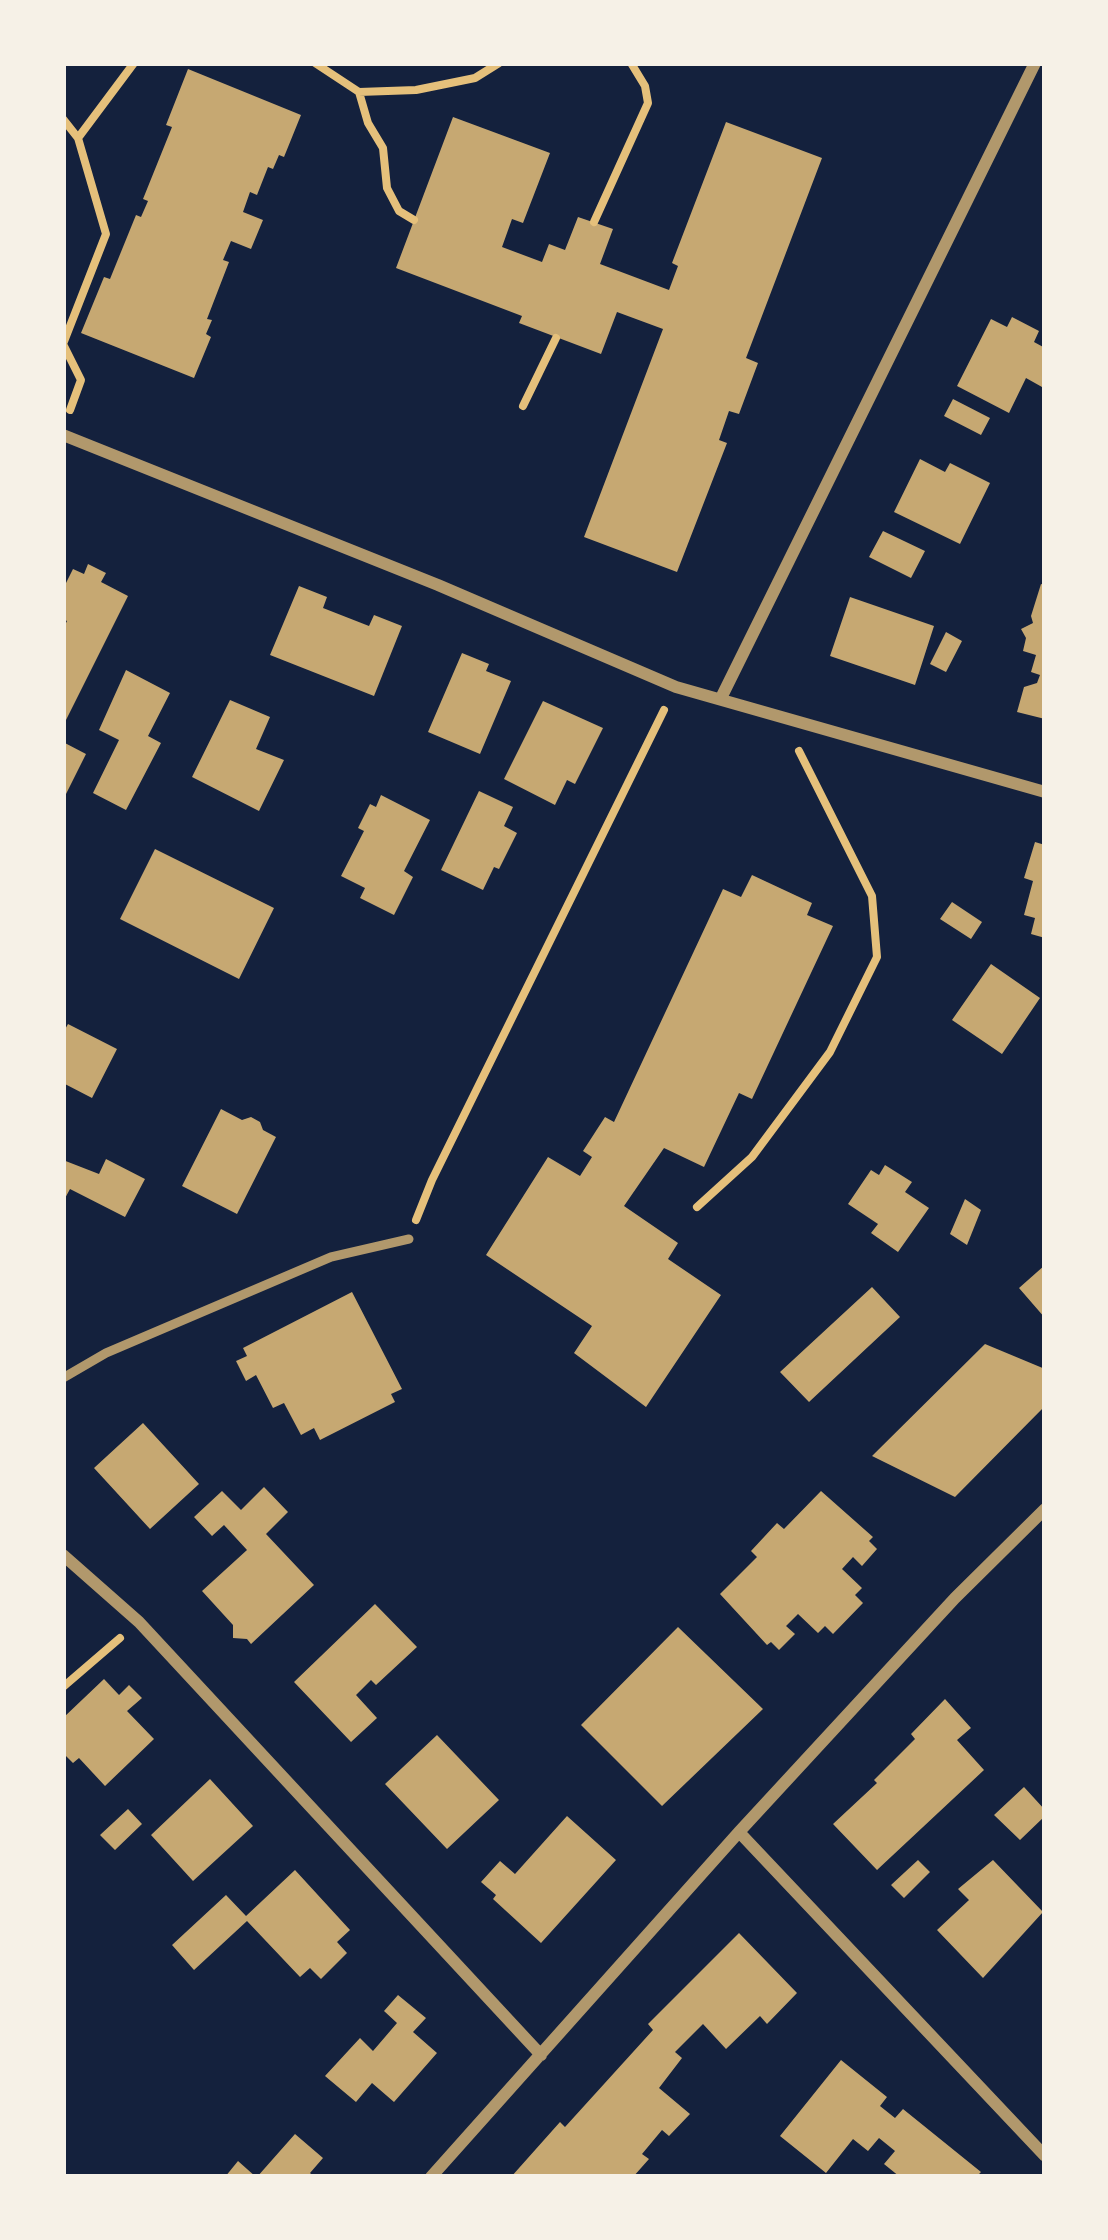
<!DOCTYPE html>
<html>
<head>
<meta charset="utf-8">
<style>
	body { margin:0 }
	#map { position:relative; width:1108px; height:2240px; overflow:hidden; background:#14213d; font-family:Figtree,sans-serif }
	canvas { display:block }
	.frame { position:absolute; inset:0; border:66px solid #f6f1e7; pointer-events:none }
</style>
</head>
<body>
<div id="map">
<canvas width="1108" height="2240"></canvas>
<div class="frame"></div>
</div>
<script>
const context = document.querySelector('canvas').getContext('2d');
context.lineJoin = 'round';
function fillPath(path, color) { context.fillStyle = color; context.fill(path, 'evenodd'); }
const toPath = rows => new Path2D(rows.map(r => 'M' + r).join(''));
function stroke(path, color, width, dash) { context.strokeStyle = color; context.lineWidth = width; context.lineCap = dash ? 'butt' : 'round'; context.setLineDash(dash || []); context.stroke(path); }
fillPath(toPath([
	[188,69,301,115,284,157,279,155,273,169,268,167,257,195,250,192,243,212,263,220,251,249,231,241,223,260,229,262,207,319,212,320,206,334,211,337,194,378,81,333,104,277,110,279,136,215,141,217,148,201,143,199,172,127,166,125],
	[453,117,550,153,523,223,512,219,502,247,542,262,549,244,565,250,578,217,613,229,600,264,669,290,678,266,672,263,726,122,822,158,746,358,758,363,739,414,729,411,719,440,727,443,677,572,584,537,663,329,617,312,601,354,519,323,522,316,396,268],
	[1012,317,1039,331,1034,342,1045,348,1045,381,1042,387,1026,378,1009,413,957,386,991,319,1007,327],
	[953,399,990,418,981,435,944,416],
	[920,459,945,472,950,463,990,483,960,544,894,512],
	[883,531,925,551,911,578,869,557],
	[88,564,106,573,101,582,128,596,63,726,63,629,67,621,63,619,63,589,73,569,84,574],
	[1041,584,1045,585,1045,719,1017,712,1024,687,1037,683,1040,675,1031,672,1036,655,1023,651,1026,638,1021,629,1033,623,1031,616],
	[299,586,327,597,323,608,369,626,374,615,402,626,374,696,270,655],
	[850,597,934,626,915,685,830,656],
	[946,632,962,641,946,672,930,664],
	[462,653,489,664,486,671,511,681,480,754,428,732],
	[126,670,170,693,148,736,161,743,126,810,93,793,119,740,99,730],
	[230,700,270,717,256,749,284,760,259,811,192,777],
	[543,701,603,728,575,784,567,780,555,805,504,779],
	[63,742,86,754,63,800],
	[479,791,513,807,504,826,517,833,499,869,494,867,483,890,441,870],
	[381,795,430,820,404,871,413,877,394,915,360,898,365,888,341,876,364,831,358,828,370,804,376,807],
	[1035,842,1045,845,1045,938,1031,934,1035,918,1024,915,1033,881,1024,878],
	[155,849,274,908,239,979,120,919],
	[752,875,812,903,807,915,833,926,752,1099,739,1093,704,1167,664,1148,624,1206,678,1243,668,1259,721,1295,646,1407,574,1353,592,1326,486,1255,548,1157,580,1176,592,1157,583,1151,605,1117,614,1122,723,889,741,897],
	[952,902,982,922,971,939,940,919],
	[991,964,1040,998,1002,1054,952,1020],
	[68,1024,117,1049,92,1098,63,1083,63,1033],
	[221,1109,242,1120,251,1117,260,1122,263,1130,276,1137,237,1214,182,1186],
	[106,1159,145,1179,125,1217,70,1189,63,1202,63,1160,99,1174],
	[885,1165,912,1182,905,1192,929,1208,898,1252,871,1233,878,1224,848,1204,871,1170,879,1175],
	[965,1199,981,1210,967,1245,950,1234],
	[1045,1265,1045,1318,1019,1288],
	[872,1287,900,1317,809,1402,780,1372],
	[352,1292,402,1389,391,1394,395,1402,320,1440,314,1428,301,1435,284,1403,273,1408,256,1375,246,1381,236,1361,247,1356,243,1348],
	[985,1344,1045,1369,1045,1406,955,1497,872,1456],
	[143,1423,199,1484,150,1529,94,1468],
	[264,1487,288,1512,266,1534,314,1585,251,1644,247,1639,233,1638,233,1625,202,1591,247,1550,224,1525,212,1536,194,1517,222,1491,241,1510],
	[821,1491,873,1537,869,1541,877,1549,862,1566,853,1557,842,1569,862,1588,855,1595,863,1603,833,1634,825,1626,818,1633,798,1614,786,1626,795,1634,779,1650,771,1642,767,1645,720,1594,757,1557,751,1551,777,1523,784,1529],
	[375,1604,417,1647,376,1685,371,1680,356,1695,377,1718,351,1742,294,1682],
	[678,1627,763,1709,662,1806,581,1725],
	[104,1679,119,1695,129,1685,142,1698,127,1711,154,1739,105,1786,79,1758,73,1763,63,1753,63,1718],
	[945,1699,971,1728,957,1740,984,1770,877,1870,833,1824,877,1783,874,1780,915,1739,911,1734],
	[437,1735,499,1800,447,1849,385,1784],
	[210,1779,253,1826,193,1881,151,1835],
	[1024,1787,1045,1810,1045,1816,1020,1840,994,1815],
	[128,1809,142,1824,115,1850,100,1835],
	[567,1816,616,1860,541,1943,493,1899,496,1895,481,1882,500,1861,515,1874],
	[918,1860,930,1872,904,1898,891,1885],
	[993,1860,1043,1912,983,1978,937,1930,969,1900,958,1889],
	[295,1870,350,1930,337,1942,347,1953,321,1979,310,1968,300,1977,247,1921,194,1970,172,1945,226,1895,246,1916],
	[739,1933,797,1993,767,2024,760,2016,726,2049,703,2024,675,2052,682,2058,659,2088,690,2114,669,2136,662,2130,642,2154,649,2159,633,2177,511,2177,560,2122,565,2127,653,2030,648,2024],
	[398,1995,426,2018,413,2032,437,2053,394,2102,372,2083,356,2102,325,2076,360,2038,373,2051,397,2023,384,2011],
	[841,2060,887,2097,880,2106,895,2118,903,2109,981,2172,976,2177,900,2177,884,2164,895,2151,879,2138,868,2151,853,2139,826,2173,780,2136],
	[295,2134,323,2158,310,2173,314,2177,257,2177],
	[238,2161,256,2177,225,2177]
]), '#c6a872');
stroke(toPath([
	[315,63,359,92,416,90,475,78,499,63],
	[359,92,368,123,383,148,387,188,399,211,414,220],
	[63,119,78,138,106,234,63,344,81,380,70,410],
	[78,138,134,63],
	[594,222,648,103,645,86,631,63],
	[523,406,556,338],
	[697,1207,752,1157,830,1052,877,957,872,896,799,751],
	[416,1220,432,1180,664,710],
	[63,1687,120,1638]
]), '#e5c07b', 8);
stroke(toPath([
	[63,1378,106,1353,331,1257,409,1239]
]), '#b1986c', 9);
stroke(toPath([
	[63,435,438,585,676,687,1045,792],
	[721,698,1035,63],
	[63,1555,139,1622,541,2055],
	[739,1832,1045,2156],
	[431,2177,739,1832,955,1598,1045,1509]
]), '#b1986c', 12);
</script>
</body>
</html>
